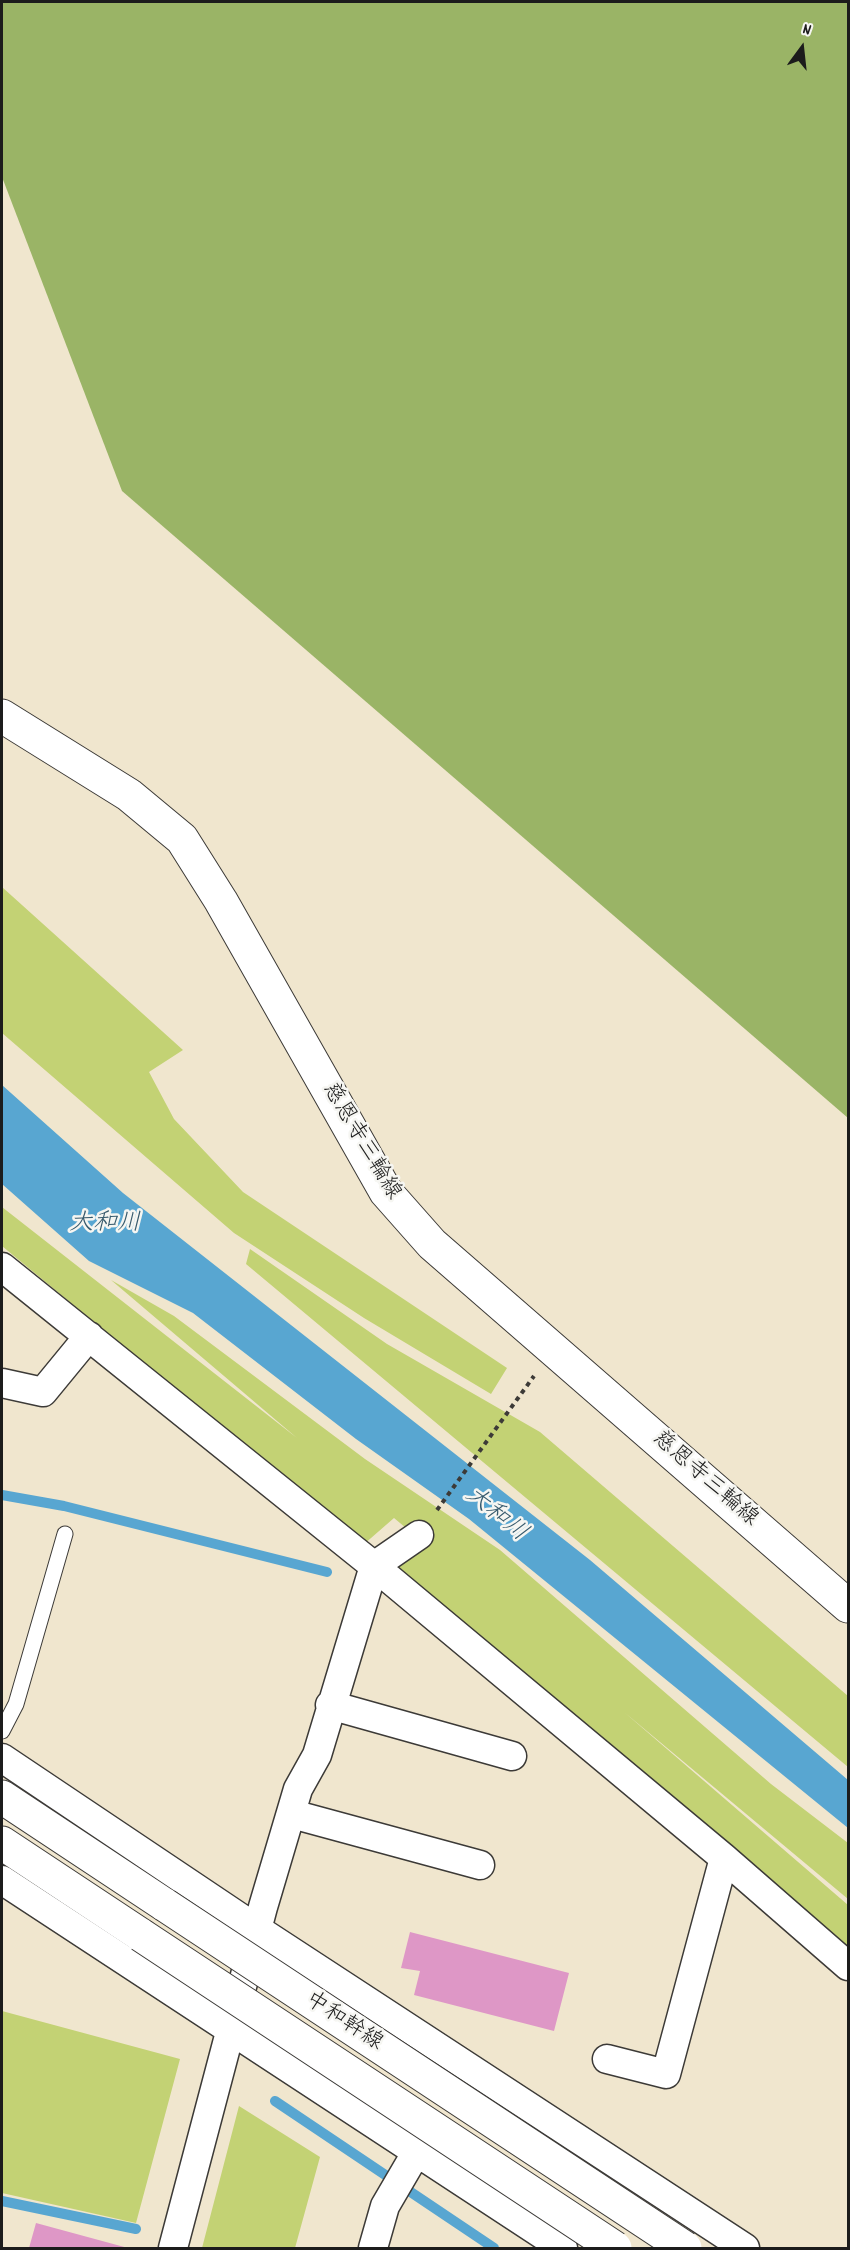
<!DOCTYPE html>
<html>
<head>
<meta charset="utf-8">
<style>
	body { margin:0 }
	#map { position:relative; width:850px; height:2250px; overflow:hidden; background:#f0e6ce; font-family:Dekko,sans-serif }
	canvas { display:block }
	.frame { position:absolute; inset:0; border:3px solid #1c1c1c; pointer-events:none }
	.north { position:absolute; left:772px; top:18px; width:60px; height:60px; -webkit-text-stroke:4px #f6f6f2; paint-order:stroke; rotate:15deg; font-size:16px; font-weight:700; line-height:24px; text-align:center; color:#1c1c1c }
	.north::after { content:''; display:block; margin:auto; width:21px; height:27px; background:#1c1c1c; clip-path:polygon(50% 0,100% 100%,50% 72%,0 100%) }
</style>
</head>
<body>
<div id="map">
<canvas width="850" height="2250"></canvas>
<div class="frame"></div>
<div class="north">N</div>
</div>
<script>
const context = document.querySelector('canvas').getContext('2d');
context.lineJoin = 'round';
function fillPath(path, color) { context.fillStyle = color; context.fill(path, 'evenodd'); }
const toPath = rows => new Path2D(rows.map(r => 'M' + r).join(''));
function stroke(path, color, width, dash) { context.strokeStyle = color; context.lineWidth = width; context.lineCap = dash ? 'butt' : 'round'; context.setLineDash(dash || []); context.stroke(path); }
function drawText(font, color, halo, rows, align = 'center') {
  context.font = font + ' Dekko,"Klee One",sans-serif'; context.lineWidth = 5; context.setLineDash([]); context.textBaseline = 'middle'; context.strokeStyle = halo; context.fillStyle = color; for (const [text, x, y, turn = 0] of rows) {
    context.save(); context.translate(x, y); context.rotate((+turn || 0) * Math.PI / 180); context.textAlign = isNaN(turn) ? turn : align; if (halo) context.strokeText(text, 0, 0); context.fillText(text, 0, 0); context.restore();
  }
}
fillPath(toPath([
	[2,887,183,1050,149,1072,174,1119,243,1192,507,1368,491,1394,364,1318,234,1233,2,1033],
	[2,1207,297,1438,111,1280,174,1316,365,1459,500,1550,771,1784,848,1843,848,1899,624,1712,848,1905,848,1956,380,1559,418,1538,394,1518,363,1545,2,1246],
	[250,1249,387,1344,540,1432,848,1696,848,1767,246,1264],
	[2,2011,180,2059,136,2223,2,2193],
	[239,2106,320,2157,295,2248,202,2248]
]), '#c3d274');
fillPath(toPath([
	[2,2,848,2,848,1118,122,491,2,177]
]), '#9ab466');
fillPath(toPath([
	[2,1085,123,1193,590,1560,848,1780,848,1828,469,1519,356,1439,193,1313,89,1261,2,1184]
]), '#58a6d1');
stroke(toPath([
	[2,1495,64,1506,327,1572],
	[275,2101,494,2248],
	[2,2201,136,2229]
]), '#58a6d1', 10);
fillPath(toPath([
	[410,1932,569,1973,554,2031,414,1995,420,1971,401,1968],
	[36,2223,128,2248,29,2248]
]), '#de97c6');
const lane = toPath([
	[2,1731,16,1704,65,1534]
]);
const street = toPath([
	[2,1267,374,1566,724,1858,848,1966],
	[2,1383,43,1392,89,1336],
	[330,1705,512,1756],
	[2,1758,257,1929,745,2248],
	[292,1814,480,1865],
	[2,1880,563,2248],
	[607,2059,666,2074,724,1858],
	[173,2248,263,1907,298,1789,317,1755,374,1566,419,1535],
	[373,2248,385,2206,416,2153]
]);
const secondary = toPath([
	[2,716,129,795,182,839,221,901,386,1192,432,1244,848,1606],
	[2,1797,165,1905],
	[2,1843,141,1935]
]);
stroke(lane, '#3c3a37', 17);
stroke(street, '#3c3a37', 31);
stroke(secondary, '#3c3a37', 35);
stroke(toPath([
	[437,1510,534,1376]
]), '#3c3a37', 4, [4.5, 4.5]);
stroke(lane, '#fff', 15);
stroke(street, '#fff', 28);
stroke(secondary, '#fff', 33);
const secondaryBridge = toPath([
	[165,1905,685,2248],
	[141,1935,615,2248]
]);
stroke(secondaryBridge, '#3c3a37', 35, []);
stroke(secondaryBridge, '#fff', 33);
drawText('22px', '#1c1c1c', '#f6f6f2', [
	["慈恩寺三輪線",360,1142,59],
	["慈恩寺三輪線",704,1480,41],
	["中和幹線",343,2023,33]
]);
drawText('italic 24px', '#375a6d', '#f6f6f2', [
	["大和川",105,1226],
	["大和川",495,1516,39]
]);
</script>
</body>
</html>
